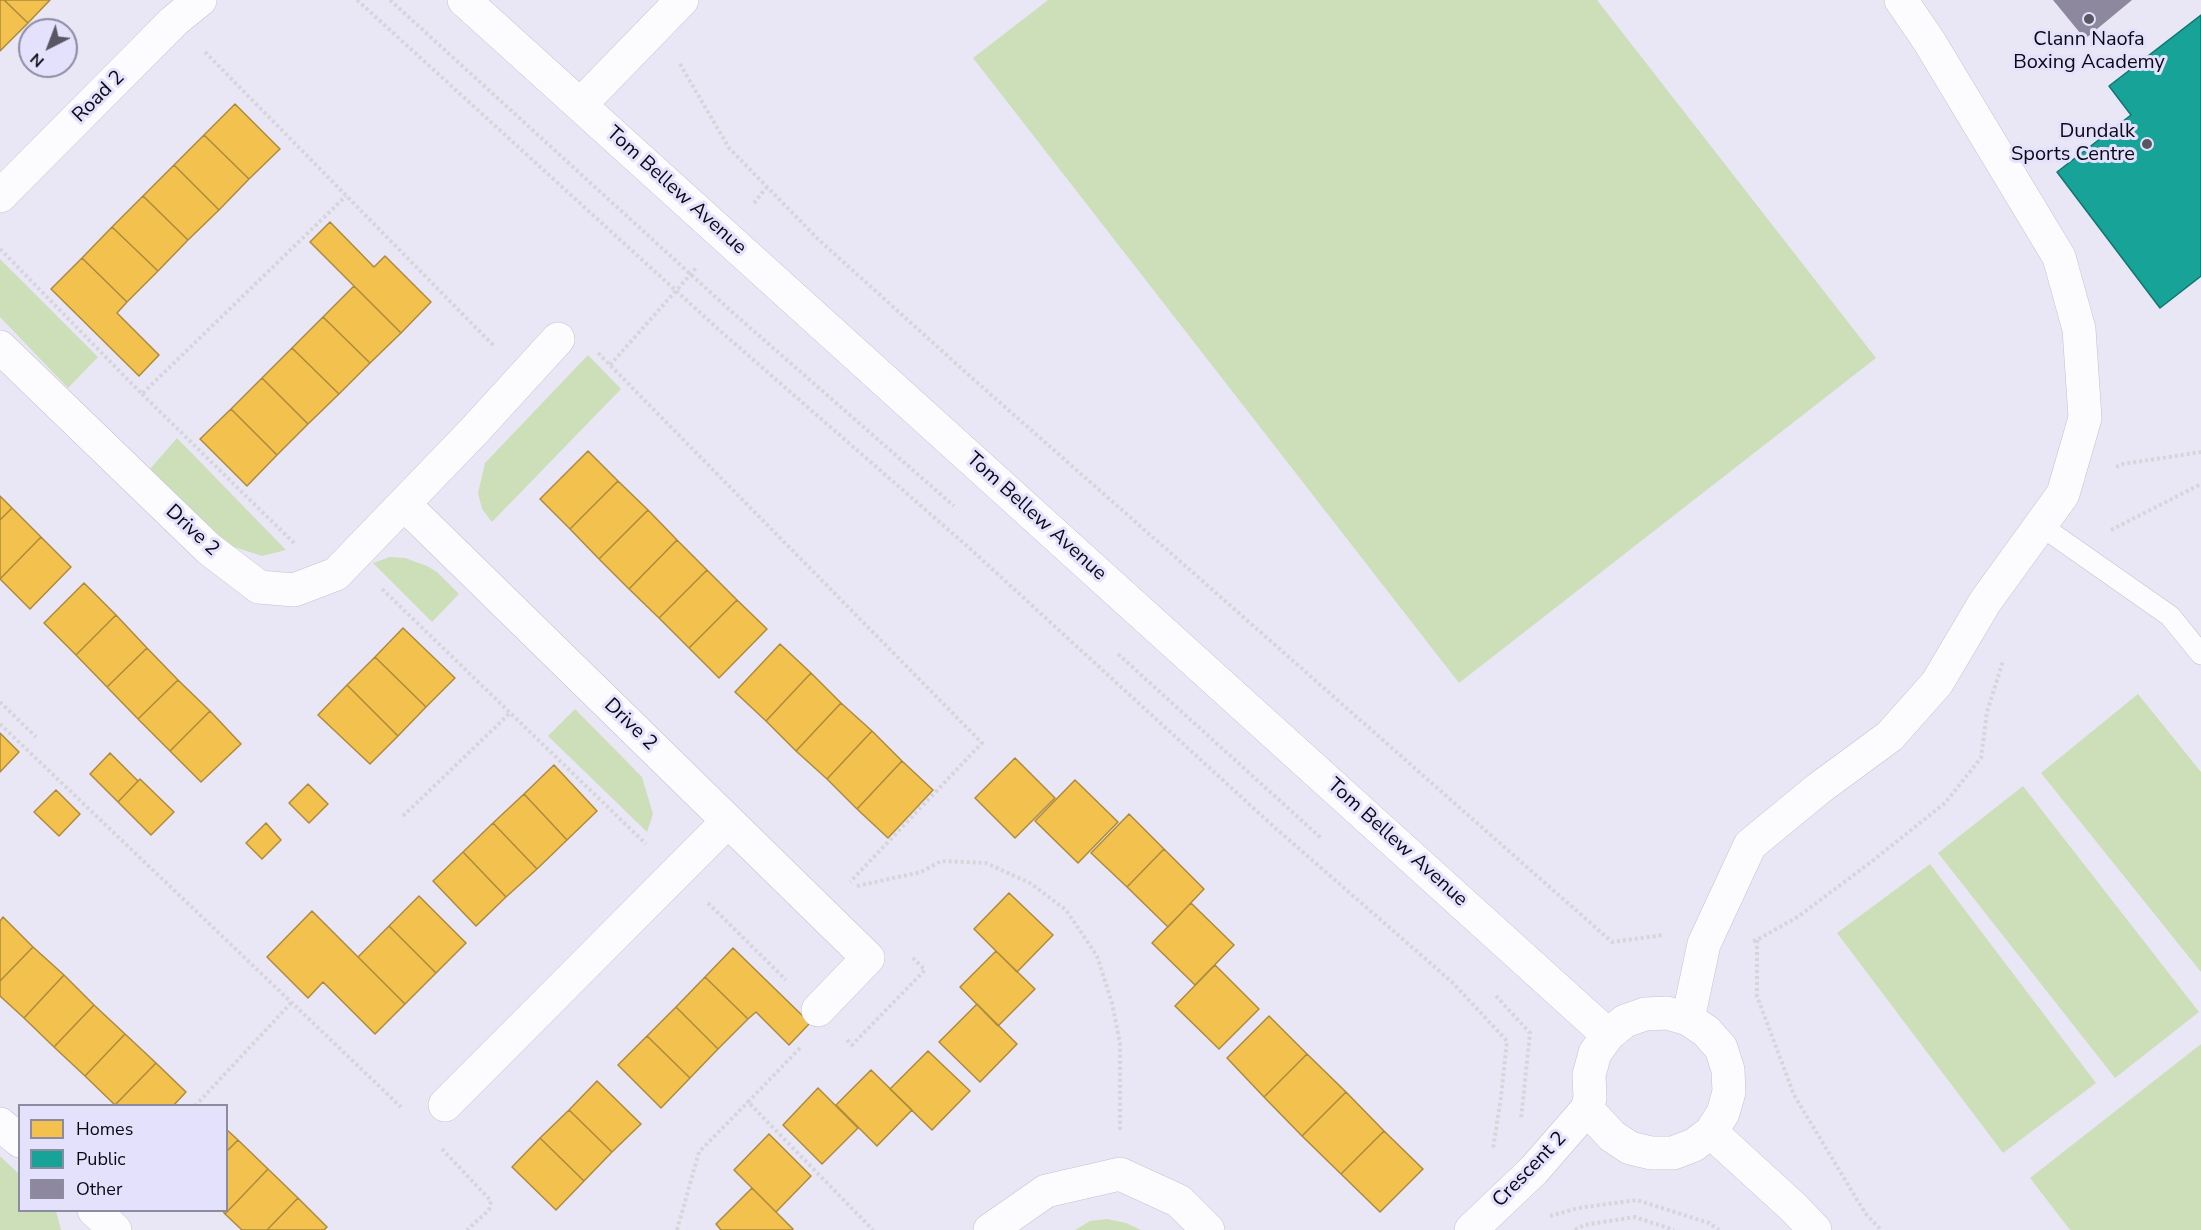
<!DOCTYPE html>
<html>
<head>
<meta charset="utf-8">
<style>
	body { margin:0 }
	#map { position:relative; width:2201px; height:1230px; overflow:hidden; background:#e9e7f6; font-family:"Nunito Sans",sans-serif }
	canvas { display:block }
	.legend { position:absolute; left:18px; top:1104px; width:210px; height:108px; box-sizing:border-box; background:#e4e1fc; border:2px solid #8d8b9f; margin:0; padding:8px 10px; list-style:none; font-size:18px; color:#0b0914 }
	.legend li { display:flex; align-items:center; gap:12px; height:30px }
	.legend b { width:30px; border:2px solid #8d8b9f }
	.north { position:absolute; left:18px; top:18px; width:60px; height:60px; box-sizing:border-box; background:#e4e1fc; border:2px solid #8d8b9f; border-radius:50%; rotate:222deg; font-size:16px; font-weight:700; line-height:24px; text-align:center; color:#0b0914 }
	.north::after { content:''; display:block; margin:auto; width:21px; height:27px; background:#595763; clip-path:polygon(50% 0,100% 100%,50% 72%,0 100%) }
</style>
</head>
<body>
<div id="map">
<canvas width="2201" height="1230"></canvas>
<ul class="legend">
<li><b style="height:16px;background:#f2c14e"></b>Homes</li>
<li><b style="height:16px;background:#17a398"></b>Public</li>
<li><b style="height:16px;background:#8d889d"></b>Other</li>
</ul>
<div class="north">N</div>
</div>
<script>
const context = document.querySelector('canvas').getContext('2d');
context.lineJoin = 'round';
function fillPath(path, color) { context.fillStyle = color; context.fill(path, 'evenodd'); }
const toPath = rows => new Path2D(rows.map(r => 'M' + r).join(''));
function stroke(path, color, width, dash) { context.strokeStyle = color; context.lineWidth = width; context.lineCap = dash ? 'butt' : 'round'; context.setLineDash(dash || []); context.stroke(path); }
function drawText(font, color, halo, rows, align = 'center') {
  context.font = font + ' "Nunito Sans",sans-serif'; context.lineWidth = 6; context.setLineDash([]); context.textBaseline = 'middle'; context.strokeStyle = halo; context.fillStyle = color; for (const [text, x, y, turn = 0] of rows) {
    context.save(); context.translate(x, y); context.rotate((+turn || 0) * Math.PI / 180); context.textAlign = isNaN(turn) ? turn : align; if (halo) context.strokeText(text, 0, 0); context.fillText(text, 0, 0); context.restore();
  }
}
fillPath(toPath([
	[1048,0,1597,0,1876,358,1459,683,973,58],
	[0,259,98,357,68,388,0,317],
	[588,355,621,389,492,522,482,509,478,493,485,463],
	[177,438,286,550,262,556,225,544,150,469],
	[390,557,405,558,427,566,437,572,459,594,432,622,373,563],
	[2138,694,2201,772,2201,972,2041,773],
	[575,709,642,777,653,814,647,832,548,736],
	[2023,786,2199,1012,2115,1078,1938,853],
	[1930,864,2096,1083,2003,1153,1837,933],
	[2201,1044,2201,1230,2070,1230,2030,1178],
	[0,1156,19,1174,20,1210,56,1211,61,1230,0,1230],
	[1107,1219,1126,1223,1141,1230,1075,1230,1090,1221]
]), '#ccdfb9');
const homes = toPath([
	[0,0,4,0,28,23,0,51,0,0],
	[4,0,50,0,28,23,4,0],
	[235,104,280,149,249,179,204,135,235,104],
	[204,135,249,179,219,210,174,165,204,135],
	[174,165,219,210,188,240,143,196,174,165],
	[143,196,188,240,158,271,112,227,143,196],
	[330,222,374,267,385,256,431,302,401,333,310,242,330,222],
	[112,227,158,271,127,302,82,258,112,227],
	[82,258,127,302,117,313,159,355,139,376,51,289,82,258],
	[354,286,401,333,370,363,323,317,354,286],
	[323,317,370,363,339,394,292,348,323,317],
	[292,348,339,394,308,424,262,378,292,348],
	[262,378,308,424,277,455,231,409,262,378],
	[231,409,277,455,247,486,200,439,231,409],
	[588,451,618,481,570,529,540,499,588,451],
	[618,481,648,510,599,559,570,529,618,481],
	[0,496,12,508,0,520,0,496],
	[12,508,41,537,0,579,0,520,12,508],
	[648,510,677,540,629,589,599,559,648,510],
	[41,537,71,567,30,609,0,579,41,537],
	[677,540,707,570,659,618,629,589,677,540],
	[707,570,737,600,689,648,659,618,707,570],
	[84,583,116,615,76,655,44,623,84,583],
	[737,600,767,629,719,678,689,648,737,600],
	[116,615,147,648,107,687,76,655,116,615],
	[403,628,455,678,426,707,375,657,403,628],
	[780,644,811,673,766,721,735,692,780,644],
	[147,648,178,680,138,719,107,687,147,648],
	[375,657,426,707,398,736,347,685,375,657],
	[811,673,841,703,796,751,766,721,811,673],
	[178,680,210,711,170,751,138,719,178,680],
	[347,685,398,736,370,764,318,715,347,685],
	[841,703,872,731,827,779,796,751,841,703],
	[210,711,241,744,201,782,170,751,210,711],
	[872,731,902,761,857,809,827,779,872,731],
	[0,733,19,752,0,772,0,733],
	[110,753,138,781,118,802,90,774,110,753],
	[1015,758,1055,798,1015,838,975,798,1015,758],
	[902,761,933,790,888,838,857,809,902,761],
	[554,765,597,811,567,840,524,794,554,765],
	[140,779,174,812,151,835,118,802,140,779],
	[1075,780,1118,822,1078,863,1035,821,1075,780],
	[308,784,328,804,309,823,289,803,308,784],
	[56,790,80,814,59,836,34,812,56,790],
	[524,794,567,840,537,869,493,823,524,794],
	[1129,814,1164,849,1127,887,1091,853,1129,814],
	[266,823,281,840,262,859,246,843,266,823],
	[493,823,537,869,506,897,463,852,493,823],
	[1164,849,1204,889,1168,927,1127,887,1164,849],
	[463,852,506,897,476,926,433,881,463,852],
	[1009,893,1053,935,1017,972,974,929,1009,893],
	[419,896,466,943,436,973,389,926,419,896],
	[1191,903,1234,945,1195,985,1152,943,1191,903],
	[312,911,405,1004,375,1034,323,982,308,998,267,957,312,911],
	[3,917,33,947,0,981,0,921,3,917],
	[389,926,436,973,405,1004,358,957,389,926],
	[33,947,64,975,24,1018,0,996,0,981,33,947],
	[733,948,810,1023,789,1045,756,1012,748,1019,705,977,733,948],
	[996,951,1035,989,998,1026,960,987,996,951],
	[1215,965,1259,1009,1219,1049,1175,1006,1215,965],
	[64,975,94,1005,54,1047,24,1018,64,975],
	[705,977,748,1019,718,1049,676,1007,705,977],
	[977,1004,1017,1044,980,1082,939,1042,977,1004],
	[94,1005,125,1034,85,1076,54,1047,94,1005],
	[676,1007,718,1049,690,1078,647,1036,676,1007],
	[1269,1016,1307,1054,1264,1097,1227,1058,1269,1016],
	[125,1034,156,1063,115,1105,85,1076,125,1034],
	[647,1036,690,1078,661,1108,618,1065,647,1036],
	[928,1051,970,1091,932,1130,890,1089,928,1051],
	[1307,1054,1346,1092,1302,1136,1264,1097,1307,1054],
	[156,1063,186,1092,173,1106,115,1105,156,1063],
	[871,1070,912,1110,877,1146,836,1105,871,1070],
	[597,1081,641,1124,612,1152,569,1110,597,1081],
	[818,1088,858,1128,822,1164,783,1125,818,1088],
	[1346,1092,1384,1131,1341,1174,1302,1136,1346,1092],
	[569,1110,612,1152,584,1181,540,1138,569,1110],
	[226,1129,238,1140,226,1152,226,1129],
	[1384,1131,1423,1169,1380,1212,1341,1174,1384,1131],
	[769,1134,811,1176,776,1212,734,1170,769,1134],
	[540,1138,584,1181,556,1210,512,1167,540,1138],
	[238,1140,268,1169,225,1214,222,1210,226,1210,226,1152,238,1140],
	[268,1169,298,1198,267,1230,242,1230,225,1214,268,1169],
	[752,1188,793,1229,792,1230,721,1230,716,1224,752,1188],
	[298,1198,327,1227,324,1230,267,1230,298,1198]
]);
fillPath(homes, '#f2c14e');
stroke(homes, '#ad8a3d', 1.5);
const public = toPath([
	[2201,15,2201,276,2160,308,2057,172,2131,115,2109,86,2201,15]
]);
fillPath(public, '#17a398');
stroke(public, '#137570', 1.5);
fillPath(toPath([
	[2053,0,2132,0,2085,39]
]), '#8d889d');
const lane = toPath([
	[2040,525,2170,616,2201,654]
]);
const street = toPath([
	[581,104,682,0],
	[0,196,174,21,200,0],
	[0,347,209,549,259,587,294,590,336,574,474,431,558,339],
	[404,504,868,958,818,1010],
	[1688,1019,1704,944,1750,845,1818,789,1890,736,1937,683,1985,602,2063,494,2085,418,2079,329,2059,257,1929,41,1901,0],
	[445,1105,728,821],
	[0,1124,20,1141],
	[94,1210,115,1230],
	[990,1230,1046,1191,1120,1174,1179,1201,1208,1230],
	[1471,1230,1534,1170,1587,1109]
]);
const secondary = toPath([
	[464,0,1608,1035],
	[1667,1013,1688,1019,1706,1031,1721,1048,1728,1070,1729,1092,1723,1113,1711,1132,1694,1145,1673,1153,1651,1153,1630,1148,1612,1136,1587,1109,1590,1098,1589,1075,1595,1053,1608,1035,1625,1021,1645,1014,1667,1013],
	[1711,1132,1793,1207,1815,1230]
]);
stroke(lane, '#c3c2ce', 22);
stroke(street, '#c3c2ce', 34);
stroke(secondary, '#c3c2ce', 34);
stroke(toPath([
	[357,0,718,329,967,546,1273,826,1452,982,1507,1041,1501,1097,1493,1149],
	[390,0,732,312,954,506],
	[205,52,494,346],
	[680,64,729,148,819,240,971,377,1612,942,1663,935],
	[754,203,767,187],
	[0,249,142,394,346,196],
	[598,353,982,743,850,882],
	[610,365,697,267],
	[142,394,294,543],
	[2116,467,2123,464,2201,452],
	[2111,530,2201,484],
	[382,589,646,844],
	[1118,654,1321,838],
	[0,702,36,737],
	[0,724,401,1107],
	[403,816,510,713],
	[857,886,921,872,941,861,986,863,1030,883,1066,910,1097,956,1112,1003,1120,1043,1120,1131],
	[708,903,786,980],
	[1757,940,1757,996,1794,1095,1865,1213,1881,1230],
	[1753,941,1757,940,1799,916,1871,862,1945,803,1981,758,1987,712,2003,661],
	[1496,996,1530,1033,1521,1119],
	[847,1040,852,1045,925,970,912,957],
	[800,1048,748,1102,873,1230],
	[195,1106,291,1003],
	[442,1149,491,1201,489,1210,467,1230],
	[1550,1216,1578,1208,1637,1200,1709,1223,1719,1230],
	[677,1230,699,1152,748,1102],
	[1575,1230,1584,1225,1635,1217,1674,1230]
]), '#d6d5da', 4, [3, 3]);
stroke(lane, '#fcfbfe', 21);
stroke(street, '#fcfbfe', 33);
stroke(secondary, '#fcfbfe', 33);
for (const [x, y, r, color] of [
	[2089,19,6,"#595763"],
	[2147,144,6,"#595763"]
]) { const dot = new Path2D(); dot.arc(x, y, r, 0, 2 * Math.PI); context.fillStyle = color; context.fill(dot); stroke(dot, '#e4e1fc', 2); }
drawText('20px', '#0b0914', '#e4e1fc', [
	["Clann Naofa",2089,40],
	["Boxing Academy",2089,63],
	["Dundalk",2135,132,"right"],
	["Sports Centre",2135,155,"right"]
]);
drawText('20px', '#0b0914', '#e4e1fc', [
	["Road 2",99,97,-45],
	["Tom Bellew Avenue",676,191,42],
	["Tom Bellew Avenue",1036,517,42],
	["Drive 2",192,531,43],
	["Drive 2",630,725,44],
	["Tom Bellew Avenue",1397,843,42],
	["Crescent 2",1530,1170,-46]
]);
</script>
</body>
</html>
